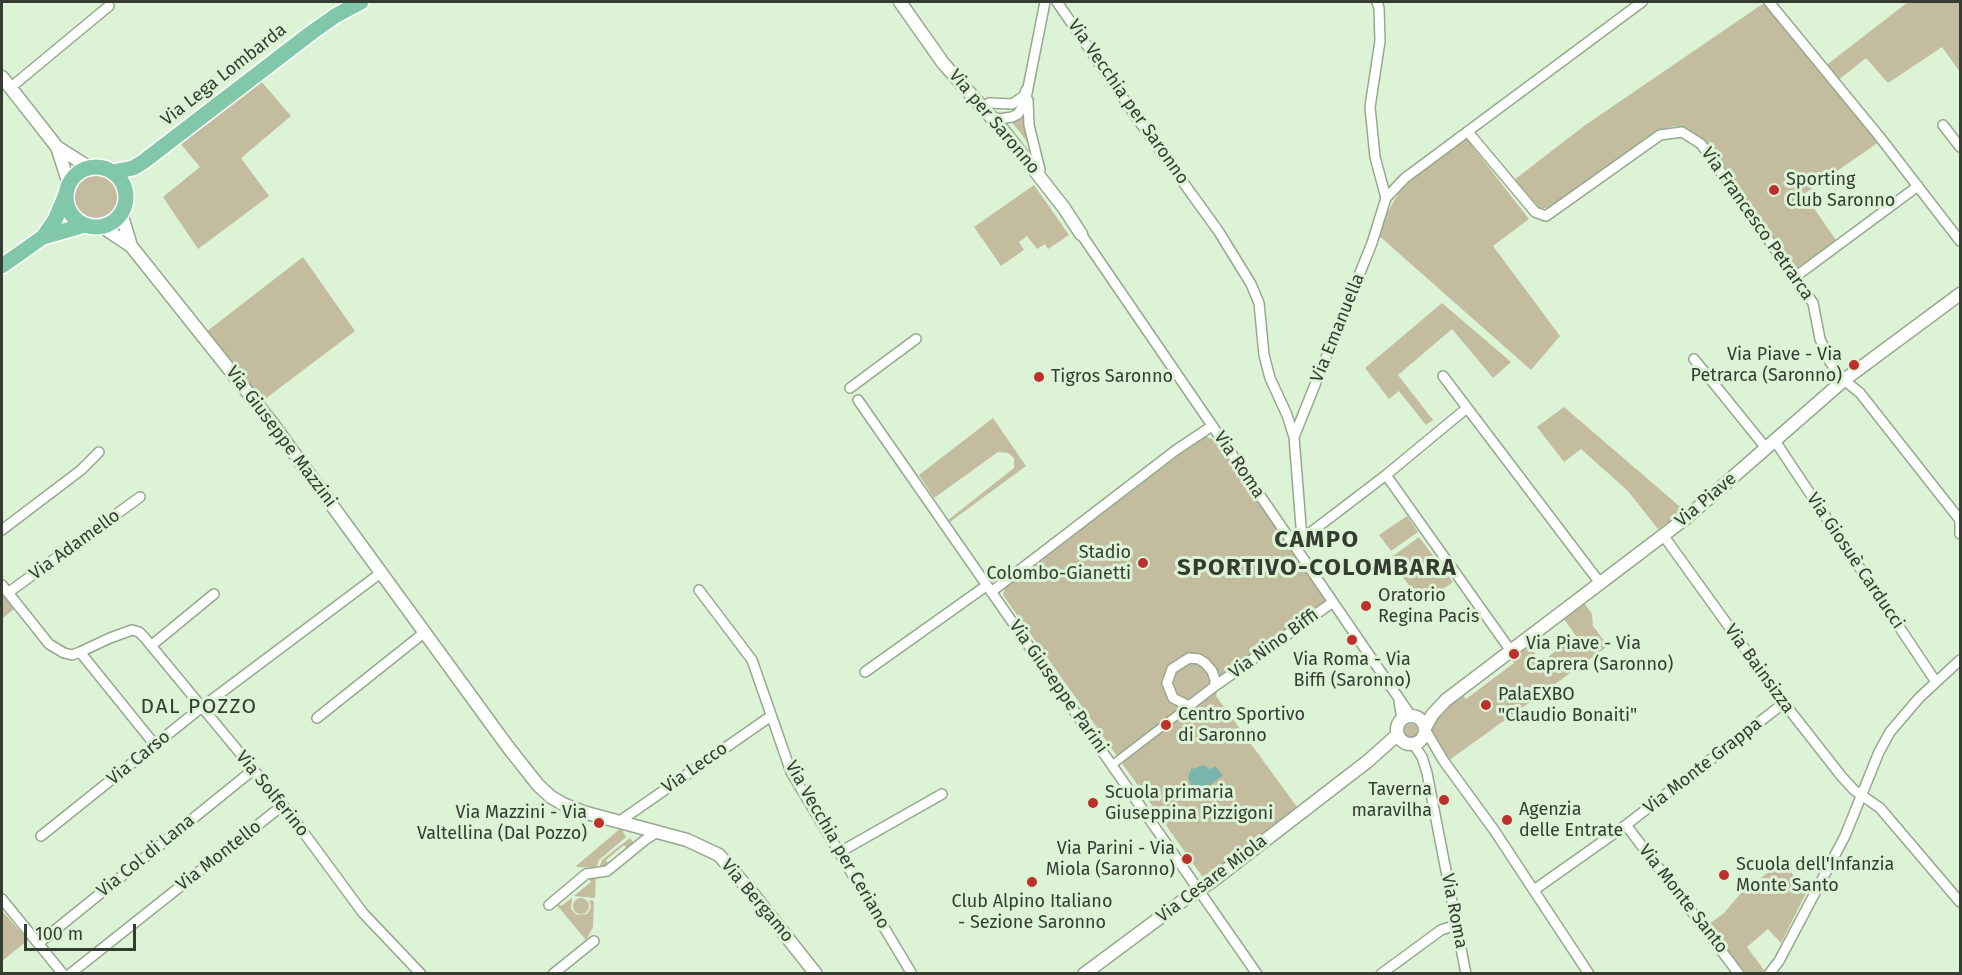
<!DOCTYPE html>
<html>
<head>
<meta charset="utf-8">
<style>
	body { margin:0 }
	#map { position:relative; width:1962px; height:975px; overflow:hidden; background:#ddf3d6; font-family:"Fira Sans",sans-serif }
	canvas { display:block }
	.frame { position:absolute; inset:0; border:3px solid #353d32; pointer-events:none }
	.scale { position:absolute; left:24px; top:924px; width:112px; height:27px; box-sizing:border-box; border:3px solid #353d32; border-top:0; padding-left:8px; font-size:18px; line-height:21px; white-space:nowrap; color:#353d32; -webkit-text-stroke:4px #ddf3d6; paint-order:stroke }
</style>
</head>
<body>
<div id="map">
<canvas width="1962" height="975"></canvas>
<div class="frame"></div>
<div class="scale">100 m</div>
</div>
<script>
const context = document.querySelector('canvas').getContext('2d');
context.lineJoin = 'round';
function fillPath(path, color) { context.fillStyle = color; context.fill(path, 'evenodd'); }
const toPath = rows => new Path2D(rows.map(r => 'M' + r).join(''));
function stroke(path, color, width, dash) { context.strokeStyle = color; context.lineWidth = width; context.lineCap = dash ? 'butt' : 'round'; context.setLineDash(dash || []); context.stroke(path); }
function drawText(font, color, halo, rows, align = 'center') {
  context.font = font + ' "Fira Sans",sans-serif'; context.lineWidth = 6; context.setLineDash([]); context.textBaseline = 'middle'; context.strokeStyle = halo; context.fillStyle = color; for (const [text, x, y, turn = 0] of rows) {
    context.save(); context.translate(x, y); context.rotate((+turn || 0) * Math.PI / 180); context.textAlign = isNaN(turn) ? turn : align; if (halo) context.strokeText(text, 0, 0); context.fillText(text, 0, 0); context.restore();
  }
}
fillPath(toPath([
	[1908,2,1960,2,1960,72,1942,47,1888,83,1866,58,1836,82,1824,67],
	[1764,3,1879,142,1804,194,1836,240,1796,269,1709,150,1687,129,1675,126,1659,130,1549,208,1540,208,1514,180,1584,126],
	[260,80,291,116,241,158,269,196,198,249,163,197,200,167,180,143],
	[1025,109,1029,144,1011,121],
	[1466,138,1529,219,1493,246,1560,336,1531,370,1377,234,1382,221,1399,193,1416,175],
	'73 198a23 23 0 1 1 46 0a23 23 0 1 1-46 0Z',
	[1034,185,1069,235,1048,249,1045,244,1037,249,1027,236,1019,242,1024,250,1001,266,974,227],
	[303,257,355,331,261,402,206,332],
	[1442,303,1511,362,1493,378,1452,329,1398,375,1433,420,1426,425,1399,391,1389,399,1365,368],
	[1564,407,1685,511,1658,529,1628,491,1581,449,1564,462,1537,427],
	[993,418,1026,466,950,522,948,520,1014,468,1014,458,1008,453,998,452,934,498,919,475],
	[1204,436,1215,440,1326,601,1220,677,1216,696,1297,807,1204,879,1003,595,1005,588],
	[1407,516,1418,532,1391,551,1379,535],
	[1419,537,1453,582,1423,604,1389,559],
	[4,594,15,608,2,619,2,596],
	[1585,604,1592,614,1593,626,1608,646,1448,761,1432,738,1431,728,1439,711,1462,694,1466,699,1514,663,1511,658,1529,645,1541,662,1576,636,1564,619],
	'1404 731a7 7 0 1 1 14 0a7 7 0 1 1-14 0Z',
	[621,828,626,837,599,860,596,868,577,867,576,866],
	[630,838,635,844,627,849,624,845,606,860,609,865,604,869,599,868,602,860],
	[1783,861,1806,893,1781,943,1768,929,1747,947,1764,970,1762,973,1746,973,1708,925,1724,913,1740,894],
	[596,875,595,898,574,896,591,882,588,878],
	[572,898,571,909,577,915,587,914,591,907,589,900,594,901,593,927,586,940,556,904,557,903,561,906],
	'573 906a8 8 0 1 1 16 0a8 8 0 1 1-16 0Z',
	[2,911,28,940,2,961]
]), '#c4bc9f');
fillPath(toPath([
	[1203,765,1210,769,1203,775,1215,766,1223,775,1200,793,1193,784,1191,786,1188,777,1192,767,1193,769]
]), '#7ab5ab');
const pedestrian = toPath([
	[1112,765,1189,706]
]);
const minor = toPath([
	[1057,2,1139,121,1219,232,1251,284,1259,303,1264,355,1270,378,1287,415,1294,437,1302,539,1294,545],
	[1377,2,1379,8,1380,41,1370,107,1375,157,1386,198],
	[1769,2,1879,136,1960,241],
	[10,88,109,6],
	[1028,100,1029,125,1040,170],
	[989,103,1012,104,1024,96,1026,90],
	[991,116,999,119,1012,117,1018,114,1025,103,1045,2],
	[1943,125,1960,147],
	[1468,132,1535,212,1546,216,1660,135,1682,132,1701,144,1813,303,1820,339,1830,362,1844,380,1860,393,1960,520],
	[1081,234,1411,716],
	[1795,277,1918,186],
	[1694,359,1766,448],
	[1443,376,1600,583],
	[850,388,916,339],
	[858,400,1257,974],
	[1294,437,1372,243,1386,198,1405,178,1642,2],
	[1775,441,1936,682],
	[1386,475,1511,651],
	[1960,519,1960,534],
	[2,530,81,470,99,452],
	[1663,535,1784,703,1842,777,1854,790,1880,808,1960,902],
	[1302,539,1386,475,1467,408],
	[2,585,49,644,64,653,72,655,80,652,110,638,132,630,139,632,144,637,287,810,363,913,421,974],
	[699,590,752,660,791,772,912,974],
	[9,592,140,497],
	[991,592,1176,450,1212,426],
	[152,645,214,594],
	[80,652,155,745],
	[1189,658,1199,659,1205,663,1212,671,1215,680,1215,686,1189,706,1173,698,1167,683,1172,669,1189,658],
	[865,672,986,586],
	[1215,686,1333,602],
	[1399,701,1402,719],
	[317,718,425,632],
	[1426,731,1443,760,1494,830,1589,974],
	[1414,745,1422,757,1427,773,1466,974],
	[620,821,771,716],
	[1626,825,1739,974],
	[41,836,202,707,382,572],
	[840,852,942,794],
	[1534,890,1626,825,1784,703],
	[2,899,63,974],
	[549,905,586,874,607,871,645,840,659,831],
	[39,943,253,770],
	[70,974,283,805],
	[553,974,594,941],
	[1381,974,1441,930,1456,925],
	[1769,974,1779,961,1845,836,1879,752,1890,732,1919,698,1960,660]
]);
const tertiary = toPath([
	[900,2,943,63,1007,135,1064,208,1081,234],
	[2,77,57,147,90,168],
	[57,147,69,184],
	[121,213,131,246],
	[101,226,131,246,272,423,508,747,538,785,551,797,563,804,583,812,687,840,719,855,752,893,816,974],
	'1397 730a14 14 0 1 1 28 0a14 14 0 1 1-28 0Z',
	[1425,728,1432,715,1446,700,1686,518,1844,380,1960,294],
	[1084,974,1185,899,1211,882,1368,761,1397,735]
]);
const primary = toPath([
	'66 197a30 30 0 1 1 60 0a30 30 0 1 1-60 0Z',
	[112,172,133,168,143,162,311,33,335,16,361,2],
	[43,237,55,220,66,194],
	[2,266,43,237,85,225]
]);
stroke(pedestrian, '#95a98f', 10);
stroke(minor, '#95a98f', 12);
stroke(tertiary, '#95a98f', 15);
stroke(primary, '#fff', 18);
stroke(pedestrian, '#fff', 7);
stroke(minor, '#fff', 9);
stroke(tertiary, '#fff', 12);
stroke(primary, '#81c8aa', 15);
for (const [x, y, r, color] of [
	[1774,190,6,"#be302b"],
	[1854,365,6,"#be302b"],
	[1039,377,6,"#be302b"],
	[1143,563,6,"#be302b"],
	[1366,606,6,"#be302b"],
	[1352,640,6,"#be302b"],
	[1514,654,6,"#be302b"],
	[1486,705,6,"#be302b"],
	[1166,725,6,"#be302b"],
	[1444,800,6,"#be302b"],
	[1093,803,6,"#be302b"],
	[1507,820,6,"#be302b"],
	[599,823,6,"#be302b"],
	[1187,859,6,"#be302b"],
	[1724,875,6,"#be302b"],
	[1032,882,6,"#be302b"]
]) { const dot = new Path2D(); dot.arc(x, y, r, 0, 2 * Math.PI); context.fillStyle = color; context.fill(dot); stroke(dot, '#ddf3d6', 2); }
drawText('18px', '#353d32', '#ddf3d6', [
	["Via Lega Lombarda",224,75,-38],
	["Via Vecchia per Saronno",1128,102,55],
	["Via per Saronno",994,122,50],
	["Via Francesco Petrarca",1757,224,55],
	["Via Emanuella",1338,328,-68],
	["Via Giuseppe Mazzini",281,437,53],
	["Via Roma",1239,465,56],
	["Via Piave",1706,500,-40],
	["Via Adamello",75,545,-36],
	["Via Giosuè Carducci",1855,561,56],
	["Via Nino Biffi",1274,644,-36],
	["Via Bainsizza",1759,669,54],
	["Via Giuseppe Parini",1058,687,55],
	["Via Carso",139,758,-39],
	["Via Monte Grappa",1703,766,-38],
	["Via Lecco",695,768,-35],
	["Via Solferino",272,794,51],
	["Via Vecchia per Ceriano",837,845,60],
	["Via Col di Lana",146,856,-39],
	["Via Montello",219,856,-38],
	["Via Cesare Miola",1212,879,-37],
	["Via Monte Santo",1683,899,52],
	["Via Bergamo",757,901,50],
	["Via Roma",1454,911,79]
]);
drawText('18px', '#353d32', '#ddf3d6', [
	["Sporting",1786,180],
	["Club Saronno",1786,201],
	["Via Piave - Via",1842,355,"right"],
	["Petrarca (Saronno)",1842,376,"right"],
	["Tigros Saronno",1051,377],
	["Stadio",1131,553,"right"],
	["Colombo-Gianetti",1131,574,"right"],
	["Oratorio",1378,596],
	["Regina Pacis",1378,617],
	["Via Piave - Via",1526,644],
	["Caprera (Saronno)",1526,665],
	["Via Roma - Via",1352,660,"center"],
	["Biffi (Saronno)",1352,681,"center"],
	["PalaEXBO",1498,695],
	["\"Claudio Bonaiti\"",1498,716],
	["Centro Sportivo",1178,715],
	["di Saronno",1178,736],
	["Taverna",1432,790,"right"],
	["maravilha",1432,811,"right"],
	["Scuola primaria",1105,793],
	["Giuseppina Pizzigoni",1105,814],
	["Agenzia",1519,810],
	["delle Entrate",1519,831],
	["Via Mazzini - Via",587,813,"right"],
	["Valtellina (Dal Pozzo)",587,834,"right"],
	["Via Parini - Via",1175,849,"right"],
	["Miola (Saronno)",1175,870,"right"],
	["Scuola dell'Infanzia",1736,865],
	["Monte Santo",1736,886],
	["Club Alpino Italiano",1032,902,"center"],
	["- Sezione Saronno",1032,923,"center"]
], 'left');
context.letterSpacing = '1.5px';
drawText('21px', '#353d32', '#ddf3d6', [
	["DAL POZZO",199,707]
]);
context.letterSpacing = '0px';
context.letterSpacing = '1.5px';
drawText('bold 24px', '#353d32', '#ddf3d6', [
	["CAMPO",1317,540],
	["SPORTIVO-COLOMBARA",1317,568]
]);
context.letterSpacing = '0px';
</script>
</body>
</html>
